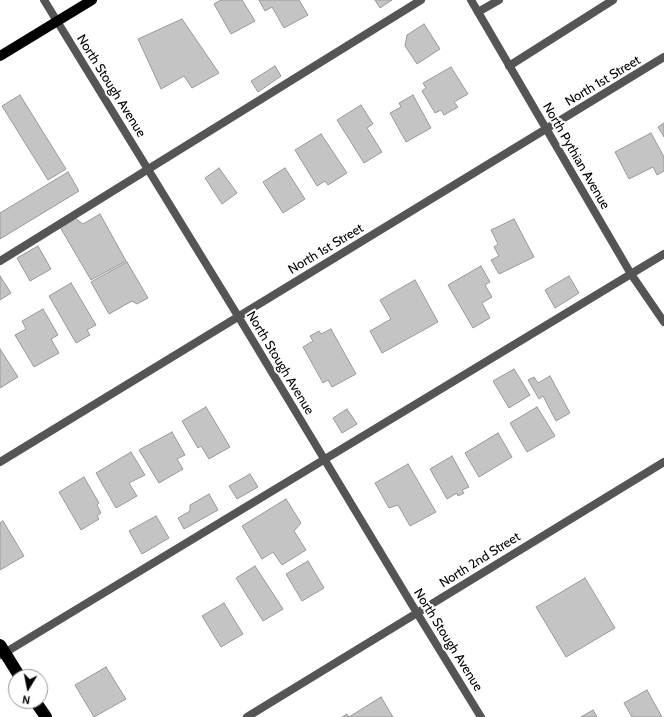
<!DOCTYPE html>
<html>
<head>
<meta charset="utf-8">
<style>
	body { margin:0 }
	#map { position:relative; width:664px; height:717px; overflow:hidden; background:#fff; font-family:Cabin,sans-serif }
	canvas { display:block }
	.north { position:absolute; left:8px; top:669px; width:40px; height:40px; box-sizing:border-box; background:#fff; border:1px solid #999; border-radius:50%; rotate:190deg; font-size:11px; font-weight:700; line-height:16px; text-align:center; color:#000 }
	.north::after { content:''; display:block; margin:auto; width:14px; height:18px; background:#000; clip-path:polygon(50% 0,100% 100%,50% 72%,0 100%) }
</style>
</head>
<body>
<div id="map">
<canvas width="664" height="717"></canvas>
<div class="north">N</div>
</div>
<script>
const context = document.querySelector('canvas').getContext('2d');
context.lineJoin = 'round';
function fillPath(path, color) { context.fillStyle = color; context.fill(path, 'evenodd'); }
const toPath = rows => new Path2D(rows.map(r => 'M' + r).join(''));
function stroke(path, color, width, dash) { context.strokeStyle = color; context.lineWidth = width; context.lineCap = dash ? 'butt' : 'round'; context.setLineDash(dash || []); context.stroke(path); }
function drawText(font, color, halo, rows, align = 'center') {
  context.font = font + ' Cabin,sans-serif'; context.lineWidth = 4; context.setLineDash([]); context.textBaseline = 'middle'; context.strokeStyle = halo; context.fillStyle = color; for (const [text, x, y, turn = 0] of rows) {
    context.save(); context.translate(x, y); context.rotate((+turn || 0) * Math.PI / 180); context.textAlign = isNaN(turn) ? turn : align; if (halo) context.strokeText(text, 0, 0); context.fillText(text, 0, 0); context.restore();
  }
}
const building = toPath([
	[221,0,242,0,255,21,231,34,214,4,221,0],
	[259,0,299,0,308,15,284,28,272,7,265,11,259,0],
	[375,0,392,0,380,8,375,0],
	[182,19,219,73,192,88,184,76,161,89,138,39,182,19],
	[424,24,440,49,417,64,405,46,407,35,424,24],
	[275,66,281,76,258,92,251,81,275,66],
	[451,67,468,94,454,102,458,107,444,115,441,110,435,113,422,91,426,88,423,83,451,67],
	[20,95,66,169,48,180,2,106,20,95],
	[413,95,431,128,406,142,390,113,401,107,399,103,413,95],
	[361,105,373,124,367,128,382,152,364,163,337,120,361,105],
	[664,123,664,137,658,127,664,123],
	[651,133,664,157,664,171,657,175,653,167,629,179,615,152,651,133],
	[321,134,347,173,328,185,325,181,317,186,295,150,321,134],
	[219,168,237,193,222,204,205,178,219,168],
	[285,168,305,199,283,213,263,182,285,168],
	[68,172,79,191,0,239,0,213,68,172],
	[100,214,126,261,91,280,60,227,75,218,83,224,100,214],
	[514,219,534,257,499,274,491,260,499,256,494,247,498,244,491,230,514,219],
	[38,246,51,269,30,281,17,258,38,246],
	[127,262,148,298,137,304,132,301,109,314,91,282,127,262],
	[481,266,490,282,485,285,492,297,482,303,490,318,473,328,448,285,481,266],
	[0,276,11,293,0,300,0,276],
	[569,276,579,293,555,308,545,290,569,276],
	[415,280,438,322,382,353,370,331,391,319,380,300,415,280],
	[71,283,96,325,87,330,90,335,76,343,49,296,71,283],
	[43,309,58,335,51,339,59,353,34,367,15,335,26,329,22,321,43,309],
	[331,329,356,374,332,387,328,380,323,383,303,347,313,341,310,336,319,331,321,334,331,329],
	[0,349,18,377,0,388,0,349],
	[514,369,530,395,509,408,493,381,514,369],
	[550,376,570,413,556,421,543,396,539,399,528,380,534,377,538,383,550,376],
	[206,407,230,447,209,459,201,446,198,448,182,421,206,407],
	[537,407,555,436,527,452,510,423,537,407],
	[347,409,357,424,342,433,333,418,347,409],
	[172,432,185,455,177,459,183,469,159,483,139,450,172,432],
	[498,433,512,457,479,477,465,453,498,433],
	[131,452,145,475,129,483,137,496,116,508,96,473,131,452],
	[452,456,469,487,462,490,464,493,458,496,457,493,447,499,430,469,452,456],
	[408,464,436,512,410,526,398,505,389,508,375,483,408,464],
	[250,474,258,487,237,499,229,486,250,474],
	[84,477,99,503,97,505,101,513,97,516,99,519,81,530,59,492,84,477],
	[209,494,218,510,184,529,178,518,190,511,190,505,209,494],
	[286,499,301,523,294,531,306,550,282,565,273,552,262,559,242,526,286,499],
	[156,516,169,538,142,554,129,531,156,516],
	[3,521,24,556,0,570,0,523,3,521],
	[308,561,324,588,302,601,286,574,308,561],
	[255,566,283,609,263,621,236,578,255,566],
	[585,578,615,628,566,657,536,607,585,578],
	[224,603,243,634,221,647,202,616,224,603],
	[106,667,126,699,94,717,75,685,106,667],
	[647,690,662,717,632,717,624,703,647,690],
	[381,697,393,717,342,717,347,714,349,717,381,697],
	[593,710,597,717,581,717,593,710]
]);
fillPath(building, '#c4c4c4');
stroke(building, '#999', 1);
stroke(toPath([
	[478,12,499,0],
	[509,66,613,0],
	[0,261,421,0],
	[1,655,664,254]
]), '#555', 8);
stroke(toPath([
	[44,0,238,316,417,613,481,717],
	[471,0,631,274,664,322],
	[0,462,664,57],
	[247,717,664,462]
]), '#555', 8);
stroke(toPath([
	[0,56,92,0]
]), '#000', 10);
stroke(toPath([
	[0,645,20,677],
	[35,701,46,717]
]), '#000', 12);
drawText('13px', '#000', '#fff', [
	["North 1st Street",603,81,-31],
	["North Stough Avenue",111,86,58],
	["North Pythian Avenue",576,156,60],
	["North 1st Street",326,249,-31],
	["North Stough Avenue",280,363,59],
	["North 2nd Street",480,560,-32],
	["North Stough Avenue",448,640,58]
]);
</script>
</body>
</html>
